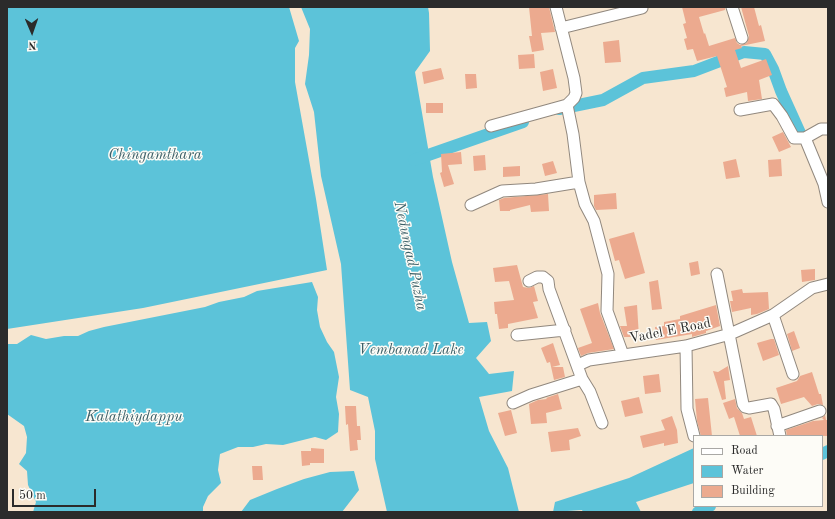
<!DOCTYPE html>
<html>
<head>
<meta charset="utf-8">
<style>
	body { margin:0 }
	#map { position:relative; width:835px; height:519px; overflow:hidden; background:#f7e6d0; font-family:"Old Standard TT",serif }
	canvas { display:block }
	.frame { position:absolute; inset:0; border:8px solid #2b2b2b; pointer-events:none }
	.legend { position:absolute; left:693px; top:435px; width:130px; height:72px; box-sizing:border-box; background:#fdfcf7; border:1px solid #a9a8a5; margin:0; padding:5px 7px; list-style:none; font-size:12px; color:#2b2b2b }
	.legend li { display:flex; align-items:center; gap:8px; height:20px }
	.legend b { width:20px; border:1px solid #a9a8a5 }
	.north { position:absolute; left:12px; top:12px; width:40px; height:40px; -webkit-text-stroke:3px #fdfcf7; paint-order:stroke; rotate:178deg; font-size:11px; font-weight:700; line-height:16px; text-align:center; color:#2b2b2b }
	.north::after { content:''; display:block; margin:auto; width:14px; height:18px; background:#2b2b2b; clip-path:polygon(50% 0,100% 100%,50% 72%,0 100%) }
	.scale { position:absolute; left:12px; top:489px; width:84px; height:18px; box-sizing:border-box; border:2px solid #2b2b2b; border-top:0; padding-left:5px; font-size:12px; line-height:14px; white-space:nowrap; color:#2b2b2b; -webkit-text-stroke:3px #fdfcf7; paint-order:stroke }
</style>
</head>
<body>
<div id="map">
<canvas width="835" height="519"></canvas>
<div class="frame"></div>
<ul class="legend">
<li><b style="height:5px;background:#fff"></b>Road</li>
<li><b style="height:11px;background:#5cc3d9"></b>Water</li>
<li><b style="height:11px;background:#ecaa8f"></b>Building</li>
</ul>
<div class="north">N</div>
<div class="scale">50 m</div>
</div>
<script>
const context = document.querySelector('canvas').getContext('2d');
context.lineJoin = 'round';
function fillPath(path, color) { context.fillStyle = color; context.fill(path, 'evenodd'); }
const toPath = rows => new Path2D(rows.map(r => 'M' + r).join(''));
function stroke(path, color, width, dash) { context.strokeStyle = color; context.lineWidth = width; context.lineCap = dash ? 'butt' : 'round'; context.setLineDash(dash || []); context.stroke(path); }
function drawText(font, color, halo, rows, align = 'center') {
  context.font = font + ' "Old Standard TT",serif'; context.lineWidth = 3; context.setLineDash([]); context.textBaseline = 'middle'; context.strokeStyle = halo; context.fillStyle = color; for (const [text, x, y, turn = 0] of rows) {
    context.save(); context.translate(x, y); context.rotate((+turn || 0) * Math.PI / 180); context.textAlign = isNaN(turn) ? turn : align; if (halo) context.strokeText(text, 0, 0); context.fillText(text, 0, 0); context.restore();
  }
}
fillPath(toPath([
	[7,7,289,7,299,41,295,48,295,82,316,199,327,270,143,308,7,329],
	[301,7,428,7,429,13,430,51,415,72,433,177,452,262,469,323,487,322,491,341,476,358,489,374,514,371,512,391,479,397,489,431,508,468,519,512,387,512,375,459,375,431,368,397,350,390,341,264,321,176,314,112,305,84,309,55,310,29],
	[312,282,318,297,317,310,320,327,327,342,334,352,339,377,336,397,339,414,338,432,326,440,315,437,283,445,266,444,253,447,238,447,220,454,218,470,221,483,208,496,203,507,203,512,33,512,36,502,28,485,27,471,19,464,26,453,27,437,24,426,7,414,7,344,17,344,31,335,46,339,64,336,78,336,89,331,104,327,205,307,219,302,244,297,257,291],
	[694,448,694,483,636,502,641,512,583,512,582,510,553,512,555,502,629,478],
	[354,471,359,490,342,512,241,512,250,500,277,489,304,479,330,472]
]), '#5cc3d9');
stroke(toPath([
	[559,109,603,100,643,78,694,71,744,52,765,54,773,69,781,91,800,133],
	[414,160,523,122],
	[822,454,828,451],
	[698,512,710,506]
]), '#5cc3d9', 12);
fillPath(toPath([
	[529,7,549,7,555,32,541,33,544,50,532,52,529,36,532,36],
	[682,7,725,7,725,10,699,17,704,34,705,33,709,46,735,38,737,43,740,45,747,43,749,36,741,7,754,7,759,26,761,25,765,41,741,46,742,48,735,50,741,68,766,59,772,75,759,80,762,99,748,101,747,92,726,97,724,88,727,87,717,56,697,61,693,49,687,50,684,39,687,38,683,24,686,23],
	[619,40,621,62,605,63,603,42],
	[534,54,535,68,519,69,518,55],
	[441,68,444,79,424,84,422,72],
	[553,69,557,88,543,91,540,72],
	[465,74,476,74,477,88,466,89],
	[426,103,443,103,443,113,426,113],
	[783,132,791,147,779,152,772,137],
	[461,152,462,164,448,165,454,184,444,187,440,173,442,172,441,154],
	[485,155,486,170,474,171,473,156],
	[736,159,740,177,726,179,723,162],
	[781,159,782,176,769,177,768,160],
	[553,161,557,173,545,176,542,164],
	[520,166,520,176,503,177,503,167],
	[616,193,617,209,596,210,594,206,594,195],
	[548,194,549,211,531,212,530,205,510,210,510,211,500,211,499,200,504,198],
	[634,232,645,273,625,279,619,260,615,261,609,239],
	[698,261,700,274,691,276,689,263],
	[517,265,523,287,529,288,534,286,538,301,533,302,538,318,508,324,508,328,499,329,497,314,495,314,494,302,514,300,509,281,495,282,493,268],
	[815,269,815,280,802,282,801,270],
	[658,280,662,309,652,310,649,282],
	[742,289,743,293,768,292,769,309,757,314,751,315,751,308,732,312,730,301,733,301,731,291],
	[598,303,600,313,614,349,588,353,581,356,578,348,592,343,580,309],
	[637,305,639,337,624,337,620,326,627,326,624,307],
	[716,305,720,326,706,331,706,333,692,337,692,334,656,340,655,327,664,326,664,322,680,319,680,316],
	[794,331,800,348,792,351,787,334],
	[771,339,774,339,779,355,763,361,757,343],
	[553,343,560,365,552,367,563,367,565,377,554,380,550,362,547,363,541,348],
	[728,366,730,380,724,381,726,399,722,400,713,371,718,372],
	[812,372,819,394,821,394,823,405,818,404,812,406,804,397,781,404,776,388,797,381,800,376],
	[659,374,661,392,645,394,643,376],
	[558,394,562,409,546,413,547,423,531,424,529,404,538,400,547,399,546,398],
	[639,397,643,413,625,417,621,401],
	[708,398,712,436,701,436,697,421,695,399],
	[735,399,737,408,742,413,744,419,751,417,757,436,740,436,734,417,729,419,723,403],
	[345,406,356,406,357,426,360,426,361,440,357,440,358,450,350,451,348,424,346,425],
	[511,410,517,433,505,436,498,413],
	[825,415,826,420,828,420,828,436,787,436,786,430,813,421,824,420,822,418],
	[672,416,677,430,678,443,664,446,664,443,643,448,640,436,665,430,661,420],
	[578,428,581,436,569,440,570,450,551,452,548,432],
	[311,448,324,449,324,463,310,463,310,465,302,466,301,451,311,451],
	[252,466,262,466,263,480,253,480]
]), '#ecaa8f');
const minor = toPath([
	[732,7,742,38],
	[561,28,642,8,641,7],
	[567,105,573,134,579,182,585,204,594,221,608,274,607,311,623,355],
	[740,110,773,104,782,116,794,138,805,138],
	[491,126,567,105,574,98,576,93,574,78,556,7],
	[828,129,821,129,805,138,824,184,828,202],
	[471,205,502,191,536,189,579,182],
	[717,274,743,404,745,407,749,408,771,404,774,409,780,436],
	[529,281,537,277,543,277,548,281,549,289,582,379,590,392,602,423],
	[773,315,793,374],
	[517,335,565,330],
	[686,346,687,409,694,436],
	[578,365,589,360,686,346,730,334,773,315,812,288,828,284],
	[513,403,531,395,582,379],
	[777,426,820,411]
]);
stroke(minor, '#91887e', 13);
stroke(minor, '#fff', 11);
drawText('14px', '#2b2b2b', '#fdfcf7', [
	["Vadel E Road",670,331,-11]
]);
drawText('italic 15px', '#3c6068', '#fdfcf7', [
	["Chingamthara",155,155],
	["Nedungad Puzha",410,256,78],
	["Vembanad Lake",411,350],
	["Kalathiydappu",134,417]
]);
</script>
</body>
</html>
